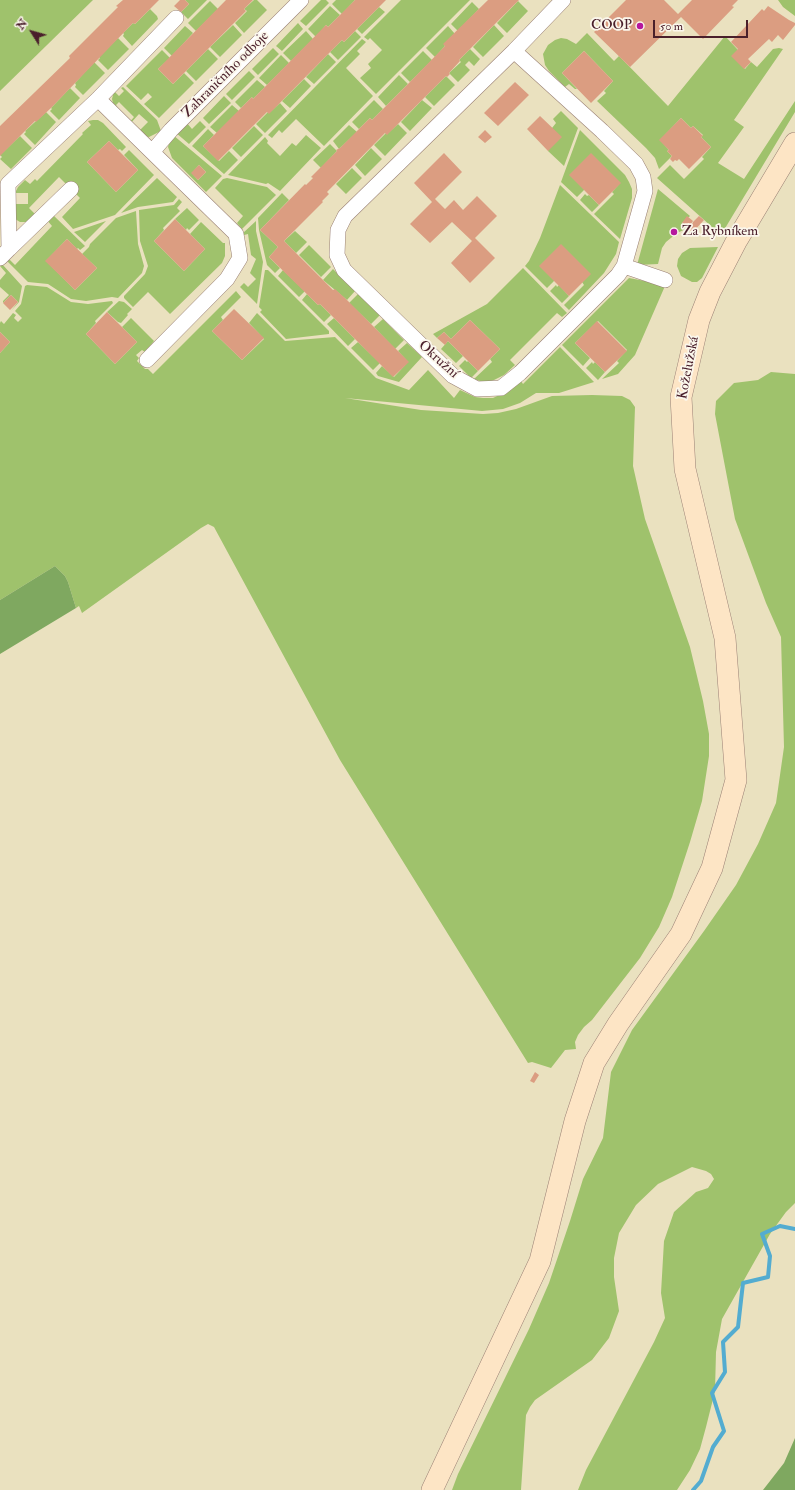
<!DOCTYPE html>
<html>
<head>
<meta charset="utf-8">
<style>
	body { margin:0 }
	#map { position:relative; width:795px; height:1490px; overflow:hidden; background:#eae1bf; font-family:"IM FELL Double Pica",serif }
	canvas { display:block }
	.north { position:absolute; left:12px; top:12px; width:40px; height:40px; -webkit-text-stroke:3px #fbf7ec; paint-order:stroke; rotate:307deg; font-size:11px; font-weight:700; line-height:16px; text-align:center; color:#4a1f2b }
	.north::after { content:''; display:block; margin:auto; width:14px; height:18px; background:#4a1f2b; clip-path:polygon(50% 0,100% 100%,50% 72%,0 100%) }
	.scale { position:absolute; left:653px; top:20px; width:95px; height:18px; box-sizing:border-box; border:2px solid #4a1f2b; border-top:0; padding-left:5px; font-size:12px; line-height:14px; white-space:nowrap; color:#4a1f2b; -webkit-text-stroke:3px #fbf7ec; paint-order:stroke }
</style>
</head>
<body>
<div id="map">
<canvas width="795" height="1490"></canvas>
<div class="north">N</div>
<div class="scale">50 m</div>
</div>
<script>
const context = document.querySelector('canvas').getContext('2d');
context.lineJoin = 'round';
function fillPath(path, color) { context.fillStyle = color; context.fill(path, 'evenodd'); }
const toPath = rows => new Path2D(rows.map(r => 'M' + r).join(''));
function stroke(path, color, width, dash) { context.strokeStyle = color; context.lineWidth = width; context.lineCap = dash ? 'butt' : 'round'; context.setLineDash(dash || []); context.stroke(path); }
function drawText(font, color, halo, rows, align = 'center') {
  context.font = font + ' "IM FELL Double Pica",serif'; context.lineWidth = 3.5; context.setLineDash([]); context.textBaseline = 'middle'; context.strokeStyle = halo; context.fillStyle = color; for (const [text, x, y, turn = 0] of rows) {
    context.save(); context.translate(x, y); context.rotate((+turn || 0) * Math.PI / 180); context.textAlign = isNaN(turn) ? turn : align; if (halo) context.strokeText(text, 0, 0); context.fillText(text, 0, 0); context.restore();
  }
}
fillPath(toPath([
	[0,0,93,0,0,91],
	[185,0,207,0,188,19,181,12,189,4],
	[254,0,257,0,267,10,244,33,235,23,247,11,244,9],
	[321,0,326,0,329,3,306,26,300,21],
	[336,0,355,0,342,14,332,4],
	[401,0,470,0,376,94,360,78,371,68,368,64,382,50,370,38,368,40,364,37],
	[778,0,795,0,795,16,783,7],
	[210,1,218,9,196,31,188,23],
	[518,1,528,11,507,33,497,23],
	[472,2,479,9,458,31,451,24],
	[330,6,340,15,328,27,326,25,316,37,308,29],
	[379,7,385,12,362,34,357,29],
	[150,9,157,16,158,19,132,46,123,36,124,34,123,33,133,23,135,24],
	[298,23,303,29,282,51,276,46],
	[233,25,242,35,220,57,210,47],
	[494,25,504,36,483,57,473,47],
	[185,26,193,33,172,56,164,48],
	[448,26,455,34,444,44,445,46,435,57,426,48],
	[306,31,313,39,291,61,283,53],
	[355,31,361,37,338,60,330,52,342,40,344,42],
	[587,33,614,61,619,56,668,106,725,36,738,50,732,56,745,69,751,62,757,67,773,49,779,48,783,49,734,120,744,127,718,163,744,179,795,101,795,112,721,235,657,178,670,165,684,179,704,159,702,157,711,147,701,137,703,135,693,126,691,128,681,118,660,140,669,150,667,151,672,156,659,169,655,158,646,148,597,101,606,93,604,91,613,81,584,51,562,73,577,89,575,89,569,84,565,87,549,71,545,65,543,54,548,45,555,40,561,38,567,39,576,44],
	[118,38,129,49,108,70,98,60,100,58,99,57],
	[362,39,366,42,357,51,360,54,346,68,373,96,324,146,296,119,282,133,279,130,272,138,268,135],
	[273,48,279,54,258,75,252,69],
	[208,49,218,59,196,81,186,71],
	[470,49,480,59,474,66,469,61,465,65,470,70,458,82,449,73,461,62,459,60],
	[162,50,170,58,158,69,173,84,184,73,194,83,159,118,144,104,152,97,148,93,141,100,126,86],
	[423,51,432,60,410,82,401,73],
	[328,54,336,62,314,84,306,77],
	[281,55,289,63,267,85,259,78],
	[94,62,105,73,83,95,75,87,76,85,75,83],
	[249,71,255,77,232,100,226,94],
	[399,75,408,84,386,106,378,97],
	[446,76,455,85,434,106,425,97],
	[304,79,311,86,290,108,282,101],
	[257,80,265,87,253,99,252,97,241,108,235,102],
	[123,87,157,120,161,131,149,137,142,136,137,133,148,122,139,114,129,125,128,124,134,117,119,102,116,105,118,108,115,111,112,99,114,91,119,96,124,91,121,88],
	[70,88,80,98,59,120,50,111,52,109,51,108],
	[224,96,231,103,209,124,203,118],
	[374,100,383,109,372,120,370,118,359,129,352,122],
	[422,100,432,108,410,131,401,122],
	[280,103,287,111,265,133,256,124,268,112,269,113],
	[232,105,239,111,217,133,210,127],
	[561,111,578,128,564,166,548,151,552,128,556,123,553,119],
	[46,112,56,122,35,145,24,134,26,132,25,131],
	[93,120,98,120,103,123,126,147,122,151,120,149,118,150,109,141,87,162,116,192,138,170,124,155,129,150,154,175,115,215,73,229,62,217,80,198,59,177,29,208,36,215,27,222,20,222,15,219,15,204,28,204,28,193,15,193,18,187,25,180,30,184,35,179,37,181,83,134,82,133,91,125,88,121],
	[200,121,206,127,189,144,175,132,186,122,192,129],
	[398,124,407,133,385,156,374,145,386,133,387,134],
	[349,125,357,132,339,149,333,141],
	[254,126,263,135,241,157,232,148],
	[208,129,214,135,203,146,219,161,229,151,238,160,224,174,192,146],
	[580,130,625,175,629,182,632,189,632,198,620,239,594,214,614,194,612,192,620,183,584,190,577,197,561,182],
	[173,135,222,176,206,192,172,158,168,147,170,139],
	[199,165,206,172,198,180,192,173],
	[306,135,321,148,280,191,268,183,266,184,228,175,265,137,268,141,267,143,280,156,292,143,296,146],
	[20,136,32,148,11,169,0,159,2,157,0,155],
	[330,144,337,151,321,168,313,160],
	[371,148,382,159,365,176,355,165],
	[352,168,362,178,346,194,336,184],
	[157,178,177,197,173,202,138,207,121,213],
	[227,178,267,187,276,195,242,229,237,223,243,216,215,188,223,179],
	[560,185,619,242,616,254,604,273,569,310,564,305,584,285,582,282,554,281,547,288,525,266,529,261,540,238],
	[658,189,690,216,682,223,688,228,677,233,666,242,662,248,658,264,637,265],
	[282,193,289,200,260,230,278,247,269,257,280,268,275,273,267,265,259,230,258,218],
	[585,194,587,196,589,195,599,205,592,212,580,200],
	[179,199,182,202,177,208,180,211,163,228,164,230,154,241,184,271,205,249,190,234,201,222,223,243,225,243,225,256,222,263,170,314,148,292,133,307,124,298,124,296,145,274,148,266,140,241,139,210,174,205],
	[187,208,199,220,189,230,187,228,186,230,175,219],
	[136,211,138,244,144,266,142,273,118,298,112,297,86,301,71,299,48,284,28,282,6,260,8,258,15,265,52,226,46,219,52,214,85,246,80,250,78,248,77,249,67,239,46,261,75,290,97,268,82,254,89,247,90,244,116,218],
	[106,221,85,242,74,232],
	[256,221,256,231,263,262,257,304,240,287,244,283,248,287,256,279,250,273,256,259,251,255,248,234,244,235,243,233],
	[295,231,307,242,296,253,284,241],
	[309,245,331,267,321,277,299,255],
	[718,247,702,278,697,282,692,282,681,276,677,266,678,259,682,253,690,248],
	[2,264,22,286,19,302,11,311,18,302,11,295,3,303,3,301,9,295,0,287,0,280,6,273,0,266],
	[523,268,567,313,562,317,557,313,510,360,515,365,504,375,490,382,483,382,474,379,492,362,490,359,500,349,470,320,451,339,444,332,437,338,433,334,487,304],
	[333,269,355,291,347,300,323,280],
	[265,270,268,270,329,331,329,334,286,339,260,312,262,310,259,307],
	[283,270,305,291,299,297,278,276],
	[629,278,661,284,665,286,635,355,618,374,602,379,619,363,617,361,627,350,598,321,575,343,590,358,583,366,562,345],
	[27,285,47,287,71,302,88,304,112,301,113,303,95,321,96,323,86,334,115,364,137,342,122,327,131,318,154,341,145,352,142,350,136,355,139,358,137,361,145,369,148,369,153,374,236,291,241,297,221,317,223,320,212,331,242,360,264,339,249,323,257,313,285,341,335,337,376,378,409,390,428,370,454,398,460,390,475,397,483,398,493,398,512,389,521,381,523,384,560,347,594,382,559,393,536,393,520,403,503,409,482,411,345,398,421,410,483,414,498,413,516,409,552,396,592,395,622,396,630,400,635,407,633,466,645,519,690,647,703,701,709,734,709,756,702,801,690,842,672,897,659,927,640,958,592,1020,584,1027,578,1035,575,1042,576,1049,565,1050,551,1068,532,1062,528,1063,340,760,214,527,208,524,201,528,82,613,79,606,76,608,68,582,65,576,55,566,0,600,0,353,10,342,0,332,0,323,1,321,4,324,13,313,16,315,14,318,18,322,22,318,15,311,21,304,25,286],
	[556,285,557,287,559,285,569,296,562,303,550,291],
	[307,294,318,305,320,304,331,315,324,322,302,300],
	[358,294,380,315,371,324,349,303],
	[119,301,124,302,132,309,127,314,128,315,121,323,118,322,107,312],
	[334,318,355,339,348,346,327,324],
	[383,319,404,340,395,349,374,327],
	[448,341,463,356,456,363,441,349],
	[358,342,380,363,373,370,351,348],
	[407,343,422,357,399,382,378,376,376,373,382,366,394,377,408,362,398,351],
	[465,360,467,362,468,361,478,371,471,378,459,366],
	[592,362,593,364,595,362,605,372,598,380,586,368],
	[771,372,795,374,795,1203,786,1212,770,1234,722,1319,716,1352,715,1391,706,1427,700,1449,690,1470,677,1490,578,1490,586,1470,654,1342,665,1318,661,1293,664,1241,674,1212,696,1192,708,1188,714,1179,711,1174,706,1171,692,1167,658,1184,636,1205,619,1233,614,1258,614,1277,619,1311,609,1338,592,1360,535,1400,530,1407,526,1415,521,1490,452,1490,458,1474,529,1329,549,1283,570,1221,583,1179,603,1138,611,1072,632,1030,704,931,736,885,758,844,776,803,784,747,781,637,766,603,735,519,715,414,716,401,734,383,758,380]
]), '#9fc26c');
fillPath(toPath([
	[55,566,65,576,68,582,76,608,0,654,0,600],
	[795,1438,795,1490,763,1490,784,1463]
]), '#7fa860');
stroke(toPath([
	[693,1490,701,1481,713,1447,724,1431,712,1393,725,1372,723,1342,738,1327,743,1283,768,1277,770,1256,762,1234,780,1226,795,1229]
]), '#53acd0', 4);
fillPath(toPath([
	[123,0,159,0,135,24,133,23,51,108,36,122,35,121,0,156,0,126,70,58,69,56,118,7,116,6],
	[180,0,185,0,189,4,181,12,174,6],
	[226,0,253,0,244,9,246,11,173,84,158,69],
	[355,0,386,0,344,42,342,40,269,114,267,112,218,161,203,146,252,97,253,99,326,25,328,27],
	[488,0,519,0,459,60,460,61,449,73,450,74,447,77,446,76,387,135,385,133,327,192,329,194,322,201,323,202,284,241,333,290,335,289,347,300,409,362,393,377,320,304,318,305,269,257,278,247,260,230,305,184,306,185,313,178,311,177,337,151,336,150,340,148,370,118,372,120,408,84,445,46,443,44],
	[626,0,664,0,678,14,692,0,738,0,732,6,734,7,703,39,681,17,630,67,594,32],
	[768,6,789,20,795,23,795,25,783,40,778,35,772,42,769,39,748,59,751,62,744,69,731,56,738,49,731,42,762,9,764,11],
	[584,51,613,81,591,103,562,73],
	[515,82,529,95,498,126,484,113],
	[540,116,562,137,548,151,527,129],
	[681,118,691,128,693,126,703,136,701,137,711,147,689,169,679,159,677,161,675,160,673,162,670,159,672,156,667,151,669,150,659,140],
	[485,130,492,137,485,143,478,137],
	[109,141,138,170,116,192,87,162],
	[444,153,462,172,435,199,445,209,454,200,463,210,477,196,497,216,475,238,495,258,470,283,451,263,472,241,452,222,430,243,410,224,432,202,414,183],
	[591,153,621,183,599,205,569,175],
	[199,165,206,172,198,180,191,173],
	[687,216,693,221,688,228,682,223],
	[699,216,704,220,693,232,690,230,693,222],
	[175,219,205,249,184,271,154,241],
	[67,239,97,268,75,290,45,261],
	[561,244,591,274,569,296,539,266],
	[11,295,18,302,10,310,3,303],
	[234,309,264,338,242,360,212,331],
	[107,312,137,342,115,364,86,334],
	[470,320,500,349,478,371,448,341,445,345,437,338,444,332,451,339],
	[597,321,627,351,605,372,575,343],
	[0,332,10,342,0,353],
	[535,1072,539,1075,534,1083,530,1081]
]), '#db9d81');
const minor = toPath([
	[514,51,602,131,636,164,643,177,645,191,624,266,618,275,520,373,501,388,477,389,453,376,344,270,337,255,338,230,345,216,514,51,563,0],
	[98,99,152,152],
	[9,249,71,189],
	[0,258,9,249,8,184,98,99,176,18],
	[624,266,665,280],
	[147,360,227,279,240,258,236,234,152,152,171,130,301,0]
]);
const secondary = toPath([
	[432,1490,540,1261,575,1121,594,1063,618,1024,681,934,712,868,736,780,725,638,685,469,681,397,699,320,710,292,737,240,795,143]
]);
stroke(minor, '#9a8075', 16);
stroke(secondary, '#9a8075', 22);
stroke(minor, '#fff', 15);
stroke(secondary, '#fde5c5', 21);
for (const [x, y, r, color] of [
	[640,26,4,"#b5179e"],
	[674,232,4,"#b5179e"]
]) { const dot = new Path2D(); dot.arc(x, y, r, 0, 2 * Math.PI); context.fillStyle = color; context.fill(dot); stroke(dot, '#fbf7ec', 1.5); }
drawText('14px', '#4a1f2b', '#fbf7ec', [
	["COOP",632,26],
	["Za Rybníkem",682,232,"left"]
], 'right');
drawText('14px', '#4a1f2b', '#fbf7ec', [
	["Zahraničního odboje",226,75,-45],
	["Okružní",438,360,42],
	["Koželužská",689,368,-79]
]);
</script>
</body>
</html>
